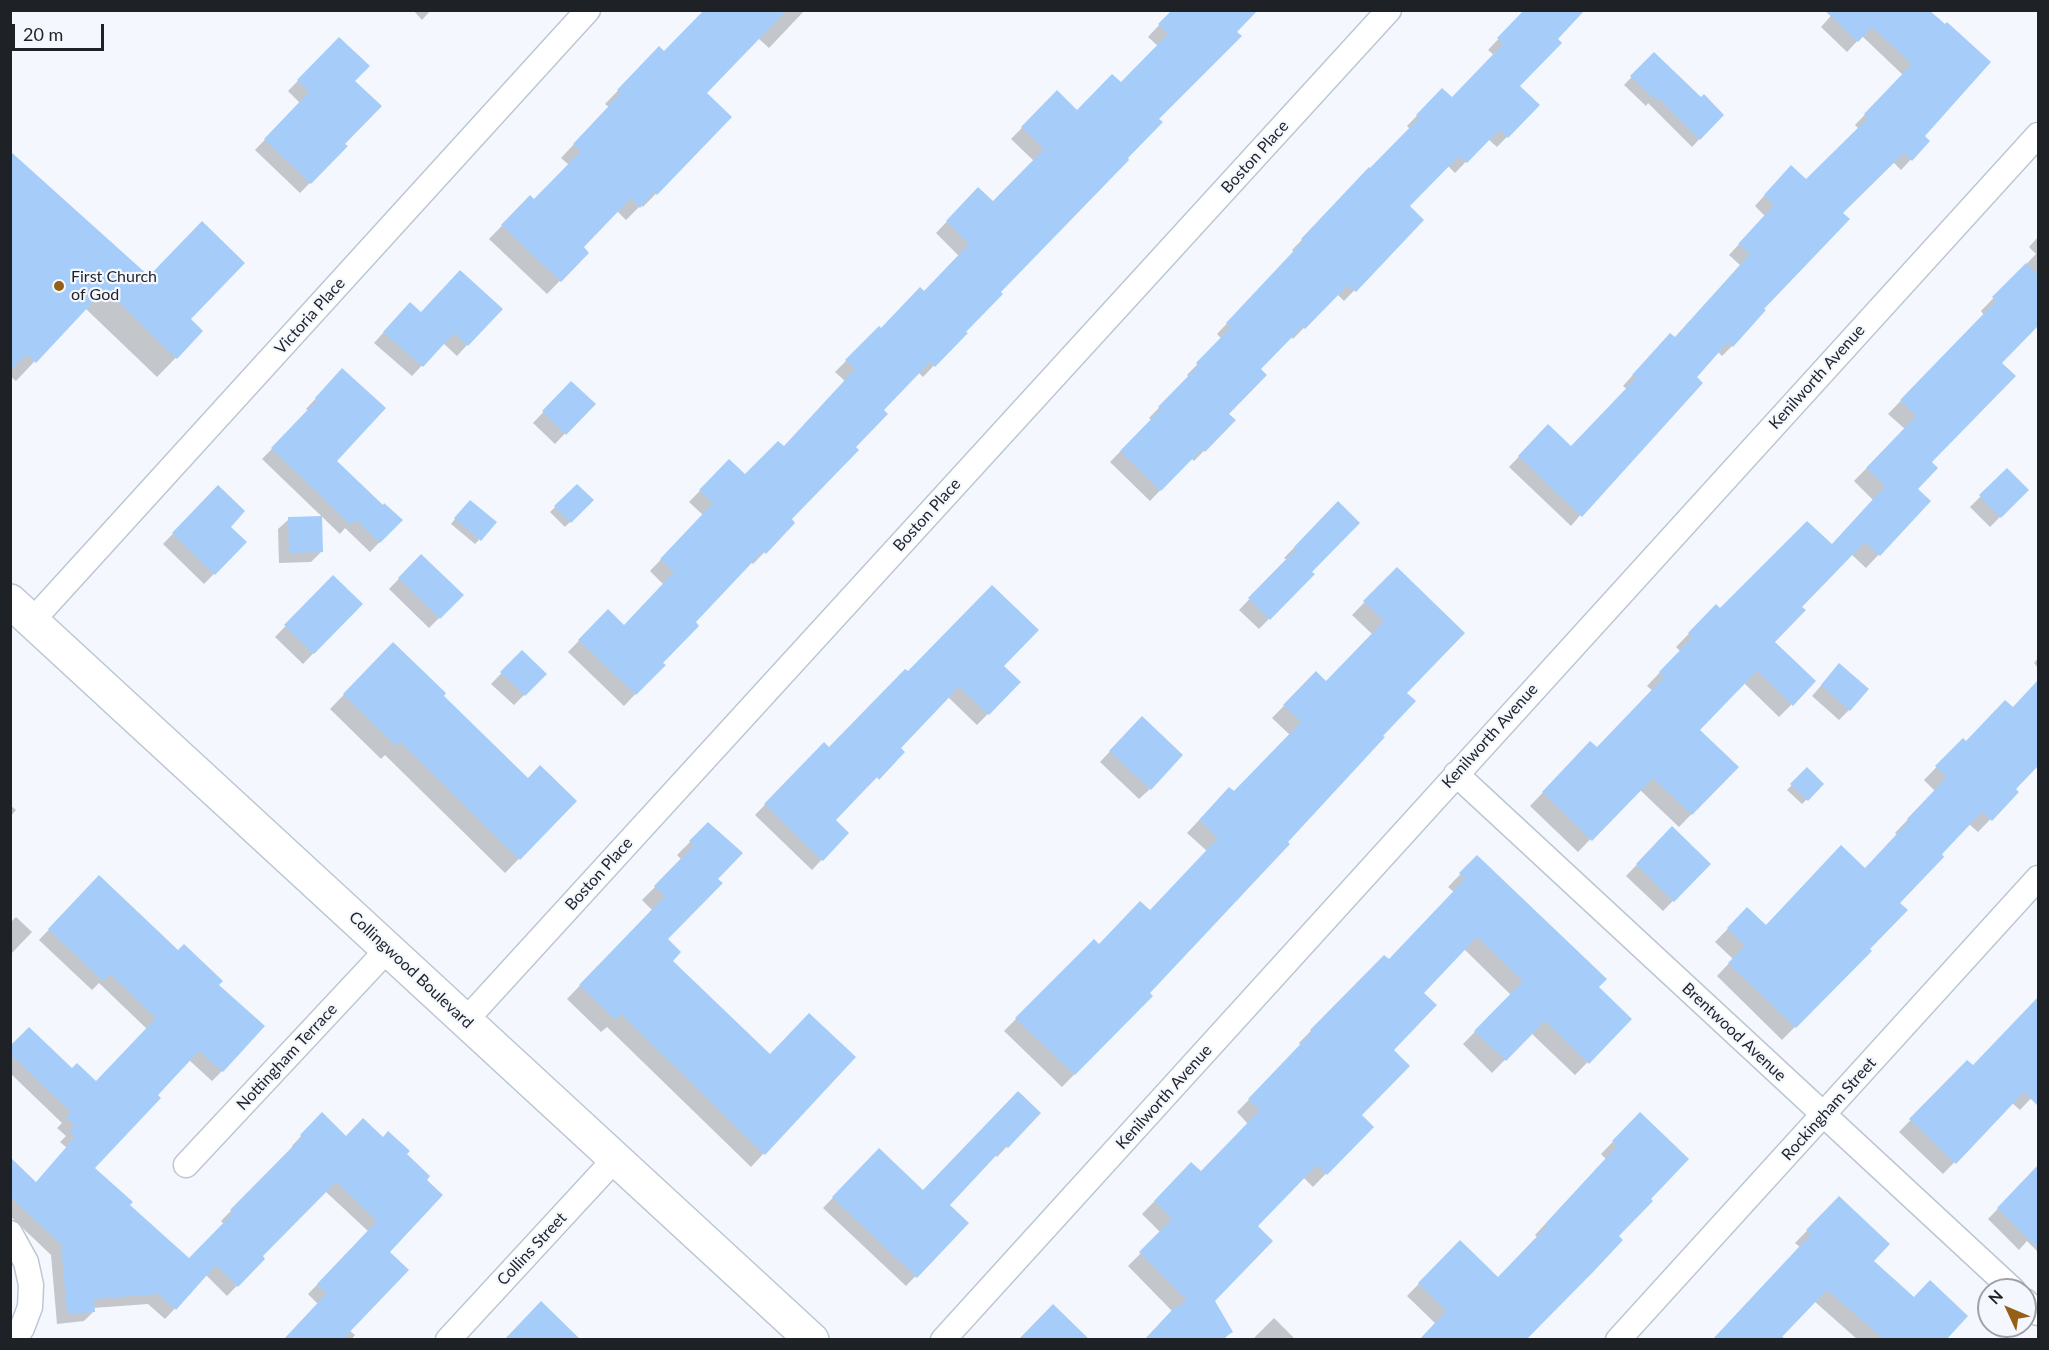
<!DOCTYPE html>
<html>
<head>
<meta charset="utf-8">
<style>
	body { margin:0 }
	#map { position:relative; width:2049px; height:1350px; overflow:hidden; background:#f4f8fe; font-family:Lato,sans-serif }
	canvas { display:block }
	.frame { position:absolute; inset:0; border:12px solid #1e2227; pointer-events:none }
	.north { position:absolute; left:1977px; top:1278px; width:60px; height:60px; box-sizing:border-box; background:#f4f8fe; border:2px solid #9ea2a8; border-radius:50%; rotate:314deg; font-size:16px; font-weight:700; line-height:24px; text-align:center; color:#1e2227 }
	.north::after { content:''; display:block; margin:auto; width:21px; height:27px; background:#955f17; clip-path:polygon(50% 0,100% 100%,50% 72%,0 100%) }
	.scale { position:absolute; left:12px; top:24px; width:92px; height:27px; box-sizing:border-box; border:3px solid #1e2227; border-top:0; padding-left:8px; font-size:18px; line-height:21px; white-space:nowrap; color:#1e2227; -webkit-text-stroke:4px #f4f8fe; paint-order:stroke }
</style>
</head>
<body>
<div id="map">
<canvas width="2049" height="1350"></canvas>
<div class="frame"></div>
<div class="north">N</div>
<div class="scale">20 m</div>
</div>
<script>
const context = document.querySelector('canvas').getContext('2d');
context.lineJoin = 'round';
function fillPath(path, color) { context.fillStyle = color; context.fill(path, 'evenodd'); }
const toPath = rows => new Path2D(rows.map(r => 'M' + r).join(''));
function stroke(path, color, width, dash) { context.strokeStyle = color; context.lineWidth = width; context.lineCap = dash ? 'butt' : 'round'; context.setLineDash(dash || []); context.stroke(path); }
function drawText(font, color, halo, rows, align = 'center') {
  context.font = font + ' Lato,sans-serif'; context.lineWidth = 4.5; context.setLineDash([]); context.textBaseline = 'middle'; context.strokeStyle = halo; context.fillStyle = color; for (const [text, x, y, turn = 0] of rows) {
    context.save(); context.translate(x, y); context.rotate((+turn || 0) * Math.PI / 180); context.textAlign = isNaN(turn) ? turn : align; if (halo) context.strokeText(text, 0, 0); context.fillText(text, 0, 0); context.restore();
  }
}
fillPath(toPath([
	[413,10,431,10,422,20],
	[705,10,805,10,769,48,758,38,705,93,730,117,643,207,641,205,626,220,617,211,582,247,587,253,547,294,489,239,530,197,534,201,569,165,561,158,609,107,605,104,659,48,664,53],
	[1173,10,1157,119,964,332,965,333,923,377,918,372,882,410,790,519,793,523,753,564,751,562,694,622,661,663,663,665,624,706,568,652,608,611,624,626,664,585,650,571,703,515,689,502,729,461,745,476,783,448,845,381,835,372,879,328,881,330,924,293,959,256,936,233,978,189,993,203,1034,161,1011,139,1057,92,1077,112,1121,84,1158,46,1148,37],
	[1526,10,1555,39,1518,86,1538,105,1497,147,1488,139,1455,173,1447,165,1408,206,1422,220,1344,301,1337,294,1293,339,1291,336,1259,369,1227,414,1234,420,1194,461,1191,458,1150,501,1110,462,1151,420,1149,418,1189,377,1187,375,1222,339,1217,334,1294,252,1292,250,1410,129,1407,126,1442,90,1452,99,1494,55,1488,50],
	[1836,10,1927,10,1923,136,1928,141,1901,170,1893,162,1841,213,1732,346,1722,356,1718,352,1571,526,1509,467,1548,426,1571,448,1627,389,1623,386,1660,345,1674,339,1740,265,1729,255,1765,216,1755,206,1781,177,1806,181,1859,129,1855,125,1903,75,1862,36,1847,52,1821,27],
	[339,39,353,81,343,144,346,146,300,193,255,150,300,103,288,91],
	[1654,54,1701,99,1722,115,1692,147,1648,103,1646,106,1624,85],
	[10,153,201,332,157,377,85,308,16,381,10,376],
	[2038,237,2038,323,2000,363,1930,462,1916,489,1929,501,1866,568,1851,554,1800,607,1773,642,1814,682,1779,717,1744,683,1698,730,1737,767,1679,827,1639,789,1578,852,1530,806,1590,743,1596,749,1653,691,1647,686,1680,651,1676,647,1716,606,1720,610,1831,546,1873,500,1854,481,1905,429,1888,414,1984,315,1981,311,2036,254,2029,247],
	[450,282,467,345,457,356,443,343,412,376,374,343,400,314,421,313],
	[333,380,335,461,383,507,401,520,370,552,345,528,340,534,262,459,309,411,306,409],
	[571,383,593,404,555,444,533,423],
	[2007,470,2027,490,1990,527,1970,507],
	[577,486,592,500,565,527,550,512],
	[218,487,229,527,245,542,204,584,163,544],
	[1338,503,1310,572,1313,574,1259,629,1239,610,1287,560,1284,558],
	[465,506,479,540,475,544,451,524],
	[289,519,321,552,311,562,279,563,278,529],
	[421,556,462,595,429,628,389,589],
	[1397,569,1405,693,1148,993,1151,996,1062,1087,1004,1031,1094,941,1099,946,1149,912,1207,851,1187,833,1217,801,1234,793,1290,735,1272,718,1316,673,1326,682,1372,634,1352,615],
	[333,577,361,604,303,664,275,637],
	[393,644,441,696,528,780,575,801,505,873,385,755,381,759,330,709],
	[522,652,545,674,514,705,491,684],
	[2038,658,2038,668,2034,663],
	[1839,665,1849,710,1839,720,1812,696],
	[1002,666,1019,682,977,725,948,697,898,748,903,752,833,820,847,833,812,870,755,815,824,744,829,749,907,673],
	[2038,682,2038,764,2014,789,2017,792,1978,832,1969,824,1898,903,1868,949,1870,951,1782,1040,1717,976,1733,959,1715,942,1747,909,1765,926,1864,870,1898,835,1895,833,1935,791,1924,780,1963,740,1966,743,2012,709],
	[1131,729,1150,789,1139,799,1100,762],
	[1807,769,1822,784,1802,804,1787,790],
	[10,805,16,810,10,817],
	[708,824,716,879,666,939,670,961,770,1056,764,1153,751,1167,607,1027,601,1032,567,999,652,910,642,900,682,860,677,855],
	[1672,828,1709,864,1663,911,1626,876],
	[1477,857,1597,987,1630,1019,1575,1075,1531,1033,1492,1073,1463,1044,1511,995,1464,949,1422,993,1360,1115,1371,1127,1313,1187,1303,1177,1255,1226,1213,1300,1231,1332,1223,1340,1146,1340,1173,1312,1128,1266,1161,1233,1142,1214,1191,1164,1200,1173,1248,1124,1237,1112,1301,1046,1299,1043,1371,969,1388,961,1454,892,1448,887],
	[89,887,178,952,217,985,222,1071,212,1081,189,1060,93,1168,128,1205,189,1260,224,1224,221,1221,293,1148,292,1146,312,1124,346,1138,382,1138,405,1154,388,1252,349,1330,355,1335,351,1340,285,1340,318,1304,308,1294,369,1232,325,1191,260,1256,263,1259,227,1296,206,1275,165,1319,148,1304,93,1308,94,1311,84,1321,57,1324,51,1255,10,1216,10,1176,36,1183,67,1148,60,1142,66,1136,57,1128,62,1123,10,1073,10,1048,72,1070,96,1083,147,1029,99,983,92,990,39,940],
	[16,917,32,932,10,955,10,923],
	[2038,998,2038,1091,2020,1110,2012,1103,1943,1174,1899,1132,1967,1062,1972,1067],
	[1039,1113,997,1157,995,1155,948,1205,967,1223,906,1286,823,1208,879,1150,923,1192],
	[1640,1114,1616,1236,1436,1324,1407,1296,1448,1254,1498,1279,1538,1238,1535,1235,1606,1159,1601,1154],
	[2038,1167,2038,1252,2027,1241,2019,1250,1988,1219],
	[1839,1198,1871,1261,1944,1340,1858,1340,1814,1301,1781,1335,1786,1340,1713,1340,1800,1247,1795,1243],
	[1274,1318,1296,1340,1252,1340]
]), '#0003');
fillPath(toPath([
	[704,10,787,10,707,93,732,117,657,195,654,192,640,208,631,198,584,247,589,253,561,282,501,225,530,195,534,199,581,151,573,144,621,93,617,90,659,46,664,51],
	[1172,10,1258,10,1237,32,1242,36,1159,119,1163,122,1128,158,1129,160,1001,292,1003,294,966,332,968,333,935,367,930,362,884,410,888,414,856,447,859,450,792,519,795,523,766,554,763,551,696,622,699,626,663,663,666,665,636,695,578,640,608,609,624,625,674,572,660,559,713,503,699,490,729,459,745,474,778,441,784,446,855,369,845,360,879,326,881,328,920,287,924,291,969,244,946,221,978,187,993,201,1044,149,1021,127,1057,90,1077,110,1112,74,1121,82,1168,34,1158,24],
	[1524,10,1585,10,1558,39,1562,43,1520,86,1540,105,1508,138,1499,130,1467,163,1459,156,1410,206,1424,220,1356,292,1348,285,1305,329,1302,327,1261,369,1267,375,1229,414,1236,420,1205,452,1202,449,1161,491,1120,451,1161,409,1158,407,1198,366,1196,363,1231,327,1226,323,1303,241,1301,239,1369,167,1370,168,1419,118,1416,115,1442,88,1452,97,1503,44,1497,38],
	[1824,10,1929,10,1945,24,1947,22,1991,62,1925,136,1930,141,1912,161,1904,153,1843,213,1850,219,1764,309,1766,310,1733,347,1728,342,1697,377,1703,383,1582,517,1518,456,1548,424,1571,446,1636,378,1632,375,1670,333,1675,337,1750,254,1738,244,1774,205,1764,195,1791,165,1806,179,1868,118,1864,114,1912,64,1872,27,1858,42],
	[339,37,370,66,355,81,382,106,345,144,348,146,311,184,264,139,309,92,297,80],
	[1654,52,1701,97,1704,94,1724,115,1700,140,1657,97,1654,99,1630,76],
	[10,151,149,276,202,221,245,263,191,319,203,331,177,359,105,289,36,363,27,354,10,371],
	[2026,263,2038,275,2038,326,2002,363,2016,376,1932,462,1938,468,1918,489,1931,501,1880,556,1865,542,1802,607,1806,610,1775,642,1816,681,1793,706,1757,671,1700,730,1739,767,1692,815,1653,778,1592,841,1542,792,1590,741,1597,747,1664,677,1659,672,1692,638,1688,633,1716,604,1720,608,1807,521,1832,544,1885,486,1866,468,1916,416,1900,400,1996,301,1992,297],
	[460,270,503,309,468,346,454,333,423,367,383,332,410,302,421,312],
	[342,368,386,408,337,461,383,505,384,503,403,520,380,543,356,520,351,525,271,448,317,400,315,398],
	[571,381,596,404,566,435,542,411],
	[2007,468,2029,490,2001,518,1979,495],
	[577,484,594,500,571,523,554,506],
	[218,485,245,511,231,527,247,542,215,575,172,533],
	[470,500,497,522,481,541,454,518],
	[1338,501,1360,523,1312,572,1315,574,1270,620,1248,598,1296,549,1294,547],
	[322,516,323,552,289,553,288,517],
	[421,554,464,595,440,619,398,578],
	[1397,567,1465,633,1407,693,1416,701,1383,736,1385,737,1288,842,1290,844,1150,993,1153,996,1075,1075,1015,1018,1094,939,1099,944,1140,901,1150,910,1218,838,1199,820,1229,787,1234,791,1301,722,1283,705,1316,671,1326,681,1384,621,1363,601],
	[333,575,363,604,314,654,284,625],
	[992,585,1039,630,1004,666,1021,682,989,715,959,687,901,748,905,752,879,780,877,777,836,820,849,833,823,861,764,804,824,742,829,747,905,669,908,671],
	[393,642,446,693,444,696,528,778,540,765,577,801,520,860,400,742,396,746,343,694],
	[522,650,547,674,525,696,500,672],
	[1839,663,1869,689,1850,711,1821,685],
	[2038,680,2038,766,2016,789,2019,792,1992,821,1982,812,1942,854,1944,857,1900,903,1908,910,1870,949,1872,951,1796,1028,1728,963,1745,946,1727,928,1747,907,1766,925,1841,845,1865,868,1909,821,1907,819,1947,777,1935,766,1963,738,1966,741,2005,700,2013,707],
	[1142,716,1183,755,1151,790,1109,751],
	[1807,767,1824,784,1808,801,1790,784],
	[708,822,743,853,718,879,723,883,668,939,681,952,673,961,770,1054,809,1013,856,1057,765,1155,621,1014,615,1020,579,985,665,896,654,886,694,845,689,841],
	[1672,826,1711,864,1674,902,1636,864],
	[1477,855,1607,979,1599,987,1632,1019,1589,1064,1545,1021,1506,1061,1474,1031,1523,981,1477,937,1424,993,1437,1005,1394,1050,1410,1066,1362,1115,1374,1127,1327,1175,1317,1165,1258,1226,1273,1241,1215,1301,1233,1332,1220,1340,1144,1340,1173,1309,1187,1301,1139,1252,1172,1219,1154,1201,1191,1162,1201,1171,1260,1110,1248,1099,1312,1032,1310,1030,1384,955,1389,959,1465,879,1459,873],
	[99,875,178,950,184,944,223,981,219,985,265,1026,223,1072,199,1051,158,1095,161,1098,95,1168,133,1202,130,1205,189,1258,233,1213,230,1210,302,1137,300,1135,322,1112,346,1136,363,1118,383,1137,388,1131,410,1151,407,1154,430,1176,427,1180,443,1195,390,1252,409,1270,342,1340,283,1340,327,1293,317,1284,377,1221,336,1182,263,1256,265,1259,238,1287,216,1265,176,1310,158,1294,94,1299,95,1312,67,1314,61,1244,10,1197,10,1157,36,1182,75,1137,69,1131,75,1125,66,1117,71,1112,10,1054,10,1046,29,1027,72,1068,77,1063,96,1081,156,1018,110,974,103,981,48,929],
	[2038,997,2038,1106,2024,1092,1956,1164,1909,1119,1967,1060,1973,1065],
	[1018,1091,1041,1113,1008,1148,1005,1146,950,1205,969,1223,917,1278,832,1197,879,1148,923,1190],
	[1640,1112,1689,1159,1651,1199,1653,1201,1619,1236,1623,1240,1595,1270,1526,1340,1419,1340,1446,1311,1418,1283,1460,1240,1498,1277,1548,1225,1546,1223,1617,1146,1612,1141],
	[2038,1165,2038,1248,1997,1208],
	[1839,1196,1890,1244,1874,1261,1914,1297,1930,1280,1968,1316,1946,1340,1885,1340,1827,1290,1779,1340,1712,1340,1811,1234,1806,1230],
	[541,1301,581,1340,504,1340],
	[1053,1304,1090,1340,1018,1340]
]), '#a6cdfa');
const street = toPath([
	[32,621,588,10],
	[1456,774,2013,1290],
	[466,1020,1389,10],
	[186,1165,388,949],
	[10,1233,26,1262,31,1285,30,1307,22,1328,14,1340],
	[2025,1301,2038,1313],
	[448,1340,616,1158],
	[943,1340,2038,135],
	[1618,1340,2038,878]
]);
const secondary = toPath([
	[10,601,812,1340]
]);
stroke(street, '#bcc7d4', 27);
stroke(secondary, '#bcc7d4', 36);
stroke(street, '#fff', 24);
stroke(secondary, '#fff', 33);
for (const [x, y, r, color] of [
	[59,286,6,"#955f17"]
]) { const dot = new Path2D(); dot.arc(x, y, r, 0, 2 * Math.PI); context.fillStyle = color; context.fill(dot); stroke(dot, '#f4f8fe', 2); }
drawText('16px', '#1e2227', '#f4f8fe', [
	["Boston Place",1255,157,-48],
	["Victoria Place",310,316,-48],
	["Kenilworth Avenue",1817,377,-48],
	["Boston Place",927,515,-48],
	["Kenilworth Avenue",1490,736,-48],
	["Boston Place",599,874,-48],
	["Collingwood Boulevard",411,970,43],
	["Brentwood Avenue",1734,1032,43],
	["Nottingham Terrace",287,1057,-47],
	["Kenilworth Avenue",1164,1097,-48],
	["Rockingham Street",1829,1109,-48],
	["Collins Street",532,1249,-47]
]);
drawText('16px', '#1e2227', '#f4f8fe', [
	["First Church",71,277],
	["of God",71,295]
], 'left');
</script>
</body>
</html>
